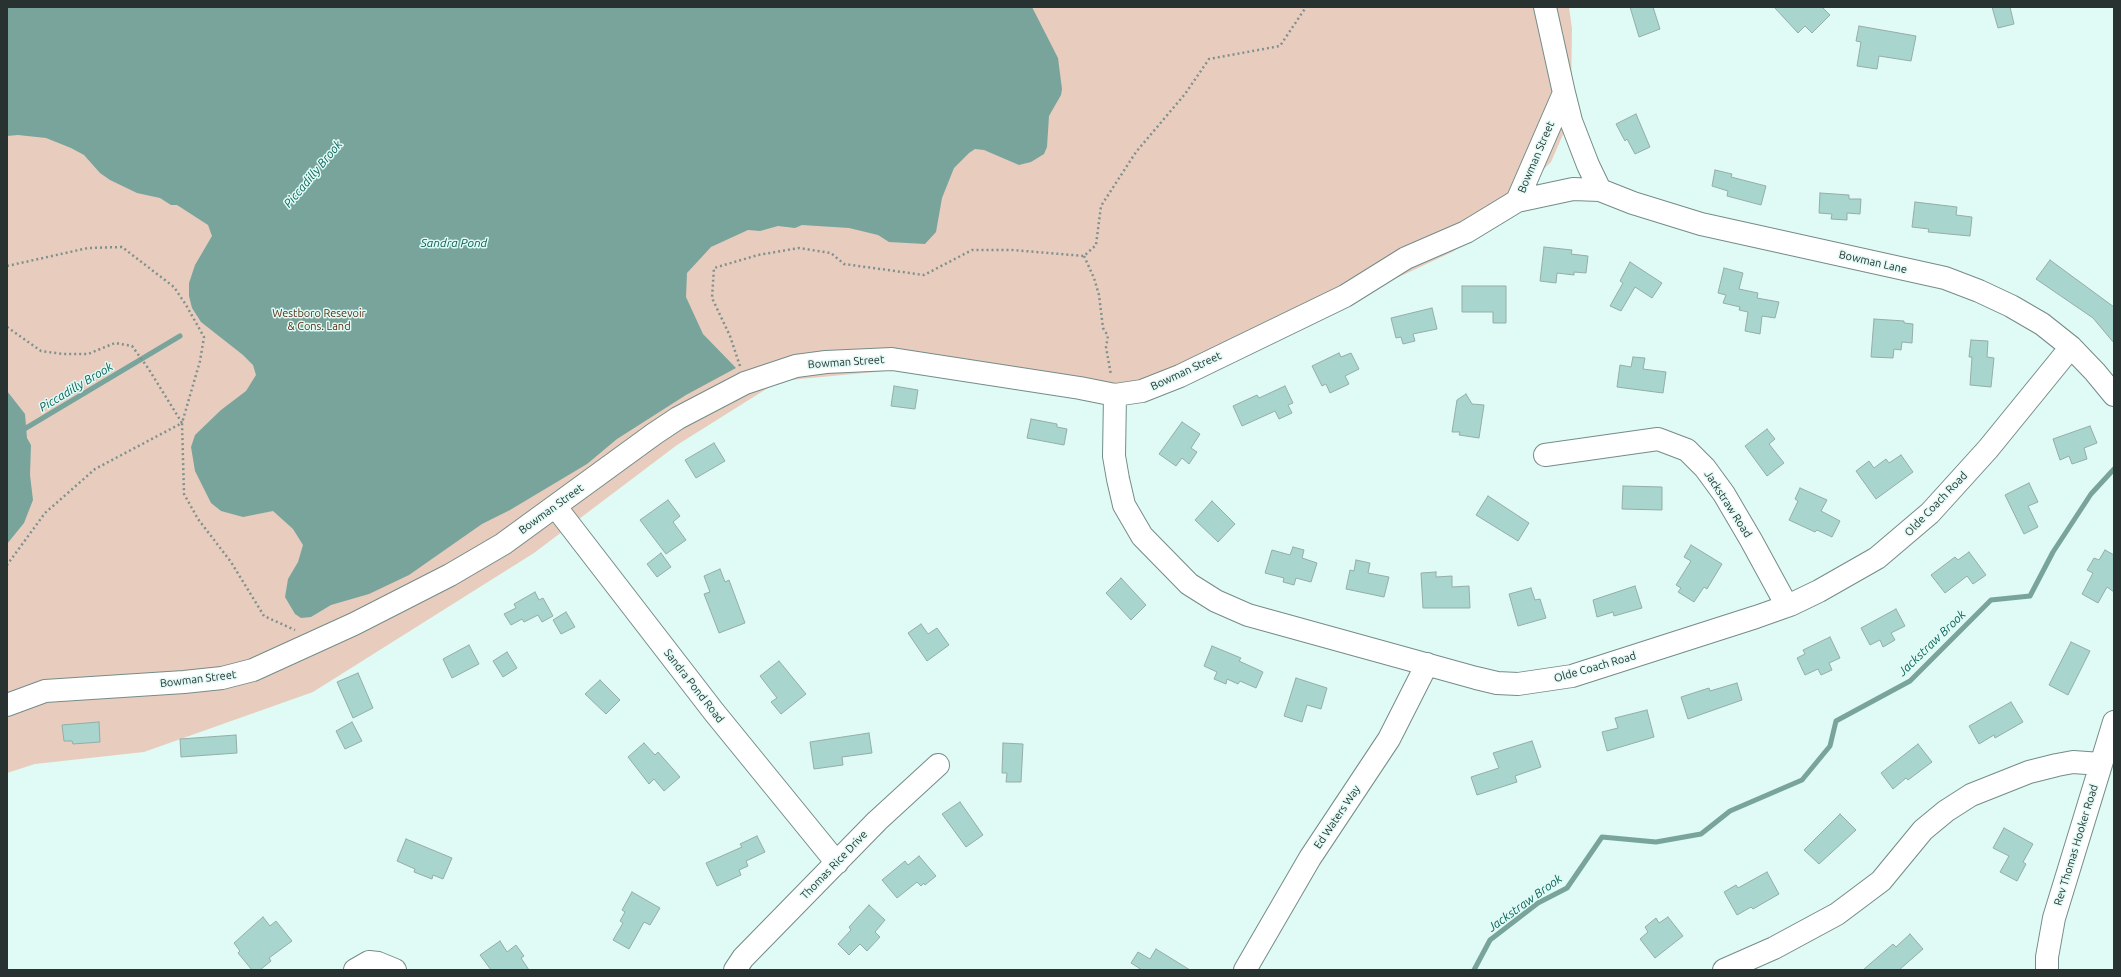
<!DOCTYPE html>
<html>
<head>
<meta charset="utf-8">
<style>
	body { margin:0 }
	#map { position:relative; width:2121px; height:977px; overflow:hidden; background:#e0faf5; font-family:Ubuntu,sans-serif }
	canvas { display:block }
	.frame { position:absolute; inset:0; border:8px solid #283230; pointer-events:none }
</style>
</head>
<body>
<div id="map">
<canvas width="2121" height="977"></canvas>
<div class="frame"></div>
</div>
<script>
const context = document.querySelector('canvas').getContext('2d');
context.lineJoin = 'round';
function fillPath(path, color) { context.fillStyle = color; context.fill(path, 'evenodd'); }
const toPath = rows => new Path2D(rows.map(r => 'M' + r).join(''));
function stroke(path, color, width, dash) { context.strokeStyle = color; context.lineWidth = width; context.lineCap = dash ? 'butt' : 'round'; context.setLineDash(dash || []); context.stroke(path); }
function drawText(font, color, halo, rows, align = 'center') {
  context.font = font + ' Ubuntu,sans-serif'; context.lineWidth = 3; context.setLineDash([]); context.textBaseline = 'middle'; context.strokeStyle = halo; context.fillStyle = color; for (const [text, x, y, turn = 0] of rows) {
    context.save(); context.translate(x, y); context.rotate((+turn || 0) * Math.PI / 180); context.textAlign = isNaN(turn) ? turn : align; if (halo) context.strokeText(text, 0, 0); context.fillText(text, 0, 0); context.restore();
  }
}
fillPath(toPath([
	[7,7,1569,7,1572,29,1571,95,1568,123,1551,162,1472,240,1452,252,1158,390,960,364,779,381,677,445,534,553,313,692,144,752,35,764,7,773]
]), '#e8cdbf');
fillPath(toPath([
	[7,7,1032,7,1058,58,1062,89,1061,95,1049,116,1047,147,1044,154,1031,162,1019,165,984,150,975,149,969,153,954,168,942,198,936,232,925,244,889,242,878,235,849,228,802,225,795,228,778,226,760,231,748,230,711,247,687,273,686,297,703,334,736,368,686,395,617,439,587,464,510,510,482,524,409,575,369,594,331,605,311,617,301,618,295,614,285,597,288,579,298,562,303,545,293,529,273,511,243,517,221,511,211,503,195,471,191,447,195,435,221,410,246,391,256,375,253,365,243,355,201,322,192,308,189,296,189,283,195,265,212,236,208,225,177,205,171,205,160,198,137,193,110,180,100,173,84,155,71,148,46,138,18,135,7,136],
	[7,391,25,414,27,438,31,445,30,475,33,500,24,523,7,544]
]), '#78a49c');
stroke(toPath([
	[21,431,180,336],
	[1474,970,1490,940,1538,903,1567,888,1602,837,1656,842,1701,834,1730,811,1802,780,1830,746,1836,721,1910,681,1991,600,2030,596,2053,552,2091,494,2114,469]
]), '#78a49c', 5);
const building = toPath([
	[1630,7,1653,7,1660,29,1639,37,1630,7],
	[1774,7,1822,7,1830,15,1812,33,1805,26,1798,33,1774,7],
	[1992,7,2010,7,2014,24,1998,28,1992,7],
	[1859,26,1916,36,1911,61,1879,56,1877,69,1857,66,1861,42,1856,41,1859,26],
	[1636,114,1650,147,1635,154,1627,139,1625,141,1616,124,1636,114],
	[1715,170,1732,174,1731,177,1766,186,1761,205,1727,196,1728,191,1712,186,1715,170],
	[1820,193,1849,195,1849,199,1861,199,1860,214,1847,213,1847,220,1831,219,1832,214,1819,213,1820,193],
	[1915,202,1957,207,1956,215,1972,217,1970,236,1928,232,1929,229,1912,227,1915,202],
	[1544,247,1572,250,1571,254,1588,256,1586,273,1574,272,1574,275,1557,273,1556,283,1540,281,1544,247],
	[2050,260,2114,307,2114,343,2093,318,2036,279,2050,260],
	[1630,262,1662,283,1652,298,1635,287,1621,311,1610,306,1623,283,1620,281,1630,262],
	[1724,268,1743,273,1739,289,1758,293,1757,298,1779,302,1775,318,1762,316,1760,334,1745,331,1748,312,1739,310,1740,307,1723,303,1726,295,1718,293,1724,268],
	[1462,286,1506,286,1506,323,1493,323,1493,312,1462,312,1462,286],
	[1432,308,1437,329,1413,334,1415,341,1403,344,1401,337,1396,338,1391,318,1432,308],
	[1874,319,1904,321,1904,323,1913,324,1912,343,1902,342,1901,350,1894,349,1893,358,1871,357,1874,319],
	[1971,340,1988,341,1987,357,1994,358,1991,387,1970,385,1972,357,1969,357,1971,340],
	[1339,353,1341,357,1351,353,1359,369,1345,376,1349,384,1330,393,1326,384,1322,386,1312,366,1339,353],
	[1633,357,1645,358,1643,369,1666,372,1663,393,1617,387,1620,365,1631,367,1633,357],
	[894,386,918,390,915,409,891,406,894,386],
	[1285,386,1293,403,1288,405,1292,413,1279,419,1275,411,1242,426,1233,406,1257,395,1259,398,1285,386],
	[1466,394,1472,404,1484,405,1479,438,1459,435,1460,432,1452,432,1457,400,1466,394],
	[1031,419,1057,424,1057,427,1067,429,1064,445,1027,438,1031,419],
	[1182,422,1200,434,1191,448,1197,452,1189,464,1182,458,1176,466,1159,454,1182,422],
	[2090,426,2097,443,2084,448,2087,459,2072,464,2069,456,2060,460,2053,439,2090,426],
	[1767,429,1775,439,1769,444,1784,463,1767,476,1745,446,1767,429],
	[714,443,725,461,696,478,685,460,714,443],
	[1901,455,1913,472,1876,499,1856,471,1869,461,1874,468,1886,459,1889,463,1901,455],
	[2029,483,2038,502,2028,506,2038,527,2024,534,2005,495,2029,483],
	[1623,486,1662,487,1662,510,1622,509,1623,486],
	[1800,488,1827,500,1821,511,1840,521,1832,537,1817,530,1815,532,1789,520,1798,501,1795,499,1800,488],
	[1488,496,1529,523,1518,541,1476,515,1488,496],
	[668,500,680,516,673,522,686,540,666,554,640,520,668,500],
	[1212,501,1235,524,1218,542,1195,520,1212,501],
	[1691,545,1722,564,1707,589,1704,587,1694,602,1678,592,1681,588,1676,585,1691,561,1684,557,1691,545],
	[1293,547,1304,550,1302,558,1317,563,1311,582,1296,578,1294,585,1283,582,1284,578,1265,573,1272,550,1290,555,1293,547],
	[2105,550,2114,555,2114,592,2107,587,2098,603,2082,594,2093,573,2087,570,2094,558,2099,560,2105,550],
	[1969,552,1986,575,1973,584,1967,576,1945,593,1931,575,1955,557,1958,560,1969,552],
	[661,553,671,567,657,577,647,564,661,553],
	[1356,560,1370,563,1368,573,1389,577,1384,597,1346,589,1350,570,1354,571,1356,560],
	[720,569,725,582,729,580,745,623,719,633,704,594,710,592,704,576,720,569],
	[1436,572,1436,577,1452,576,1452,587,1469,586,1470,608,1423,608,1421,573,1436,572],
	[1121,578,1146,605,1131,620,1106,593,1121,578],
	[1635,586,1642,608,1614,616,1613,612,1597,617,1593,600,1635,586],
	[1531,588,1535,600,1540,599,1546,618,1518,626,1509,594,1531,588],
	[535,592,539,600,543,598,553,616,542,622,538,615,524,622,522,619,511,625,504,614,516,608,514,604,535,592],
	[1896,609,1905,626,1891,633,1895,640,1883,647,1880,640,1870,645,1861,628,1896,609],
	[566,612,575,627,561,634,553,620,566,612],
	[921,624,928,634,937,628,949,645,927,661,908,633,921,624],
	[1830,637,1840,658,1829,663,1832,670,1821,675,1818,669,1805,675,1797,658,1805,654,1803,650,1830,637],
	[2071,642,2090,651,2068,695,2049,685,2071,642],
	[469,645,479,664,452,678,443,659,469,645],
	[1212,646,1241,658,1239,661,1263,672,1256,688,1240,681,1238,684,1227,679,1226,684,1214,679,1217,672,1204,666,1212,646],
	[507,652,517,668,503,677,493,661,507,652],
	[779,661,806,694,781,714,771,702,777,698,760,676,779,661],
	[358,673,373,708,353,718,337,682,358,673],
	[1296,678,1327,688,1321,709,1307,705,1302,722,1284,716,1296,678],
	[600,680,620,700,606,714,585,694,600,680],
	[1737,683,1742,700,1688,719,1681,697,1709,688,1710,691,1737,683],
	[2011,702,2023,722,1995,738,1994,735,1979,744,1969,726,2011,702],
	[1647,710,1654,737,1607,751,1602,732,1618,728,1615,718,1647,710],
	[99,722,100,742,73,744,72,741,64,741,62,725,99,722],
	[352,722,362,741,345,749,336,731,352,722],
	[869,733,872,753,842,757,843,765,814,769,810,742,869,733],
	[236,735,237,753,181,757,180,739,236,735],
	[1532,741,1541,767,1515,776,1517,782,1477,795,1471,777,1499,768,1493,753,1532,741],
	[644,743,655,755,658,752,680,777,664,791,654,779,649,784,628,757,644,743],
	[1003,743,1023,744,1021,782,1006,782,1007,773,1002,773,1003,743],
	[1918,744,1932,762,1908,780,1906,778,1893,789,1881,773,1918,744],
	[960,802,983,835,966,847,942,814,960,802],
	[1840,814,1856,830,1819,864,1804,850,1840,814],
	[2004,828,2033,844,2023,862,2026,864,2017,881,2000,872,2009,856,1993,848,2004,828],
	[757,836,765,852,746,861,748,866,739,870,741,875,717,886,706,863,742,847,740,844,757,836],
	[406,839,452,858,443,879,433,875,432,879,414,872,415,869,397,861,406,839],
	[919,856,936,876,925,885,924,883,921,886,917,882,897,898,882,880,905,861,908,865,919,856],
	[1767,872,1779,894,1753,909,1751,907,1737,915,1724,892,1736,885,1738,888,1767,872],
	[632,892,660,908,650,925,644,922,629,949,613,940,623,923,620,921,625,912,622,910,632,892],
	[869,905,885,920,875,932,880,937,867,951,860,944,849,955,838,944,851,930,849,927,869,905],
	[263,917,270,926,276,921,292,941,269,958,271,961,260,970,252,970,238,953,240,951,234,943,263,917],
	[1668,917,1683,936,1655,958,1640,939,1648,932,1645,927,1656,918,1659,923,1668,917],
	[1910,934,1923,949,1899,970,1863,970,1893,944,1896,947,1910,934],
	[500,941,507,952,516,945,524,956,521,958,529,970,491,970,480,955,500,941],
	[1156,949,1190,970,1142,970,1131,963,1138,952,1150,959,1156,949]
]);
fillPath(building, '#a8d5cd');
stroke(building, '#95ada8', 1);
const minor = toPath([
	[1564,93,1571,121,1588,165,1600,190,1633,203,1701,224,1945,278,1979,291,2011,306,2042,324,2071,347,2095,372,2114,395],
	[1517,201,1573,189,1600,190],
	[1115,395,1114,456,1118,479,1124,505,1142,536,1189,584,1216,601,1248,615,1476,678,1497,683,1518,684,1572,676,1756,617,1790,605,1819,591,1877,558,1930,513,1988,449,2071,347],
	[1545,455,1658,439,1687,450,1705,468,1724,494,1751,540,1787,606],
	[555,506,714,712,837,863],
	[7,705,45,691,184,682,222,678,253,670,354,624,450,575,503,544,654,434,678,418,745,383,796,366,826,362,892,359,1080,388,1115,395,1142,391,1180,376,1345,296,1406,258,1466,232,1517,201,1564,93,1545,7],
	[355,970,369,962,378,963,395,970],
	[735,970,743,958,877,821,938,765],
	[1245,970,1310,858,1389,739,1427,664],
	[1724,970,1774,948,1837,914,1881,881,1923,830,1946,811,1971,795,2029,772,2057,765,2073,762,2101,764],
	[2047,970,2047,957,2054,918,2114,722]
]);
stroke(minor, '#758c88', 24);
stroke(toPath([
	[1084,256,1094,278,1099,295,1103,328,1108,336,1106,347,1111,375],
	[7,266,88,248,122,247,174,287,186,305,204,337,200,361,182,423,184,494,198,519,231,562,264,616,295,630],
	[7,327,41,351,63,354,88,354,115,343,132,346,148,368,182,423,95,469,45,513,7,565],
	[740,366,730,336,712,298,714,268,758,255,799,248,831,253,844,264,924,275,972,250,1012,250,1084,256,1096,245,1101,206,1136,152,1185,94,1209,59,1280,46,1306,7]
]), '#7f918e', 2.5, [2, 3]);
stroke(minor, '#fff', 22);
drawText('11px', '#283230', '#e0faf5', [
	["Bowman Street",1536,157,-67],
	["Bowman Lane",1873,262,13],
	["Bowman Street",846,362,-4],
	["Bowman Street",1186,371,-25],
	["Jackstraw Road",1728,504,57],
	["Olde Coach Road",1936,504,-46],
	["Bowman Street",551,509,-36],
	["Olde Coach Road",1595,667,-16],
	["Bowman Street",198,679,-7],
	["Sandra Pond Road",694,686,52],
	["Ed Waters Way",1337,817,-56],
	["Rev Thomas Hooker Road",2076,845,-73],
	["Thomas Rice Drive",834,865,-46]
]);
drawText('11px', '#5c2e12', '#e0faf5', [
	["Westboro Resevoir",319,313],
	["& Cons. Land",319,326]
]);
drawText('italic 12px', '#0a645a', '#e0faf5', [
	["Piccadilly Brook",313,174,-50],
	["Sandra Pond",454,243],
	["Piccadilly Brook",76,387,-31],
	["Jackstraw Brook",1932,643,-44],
	["Jackstraw Brook",1525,903,-36]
]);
</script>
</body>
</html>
